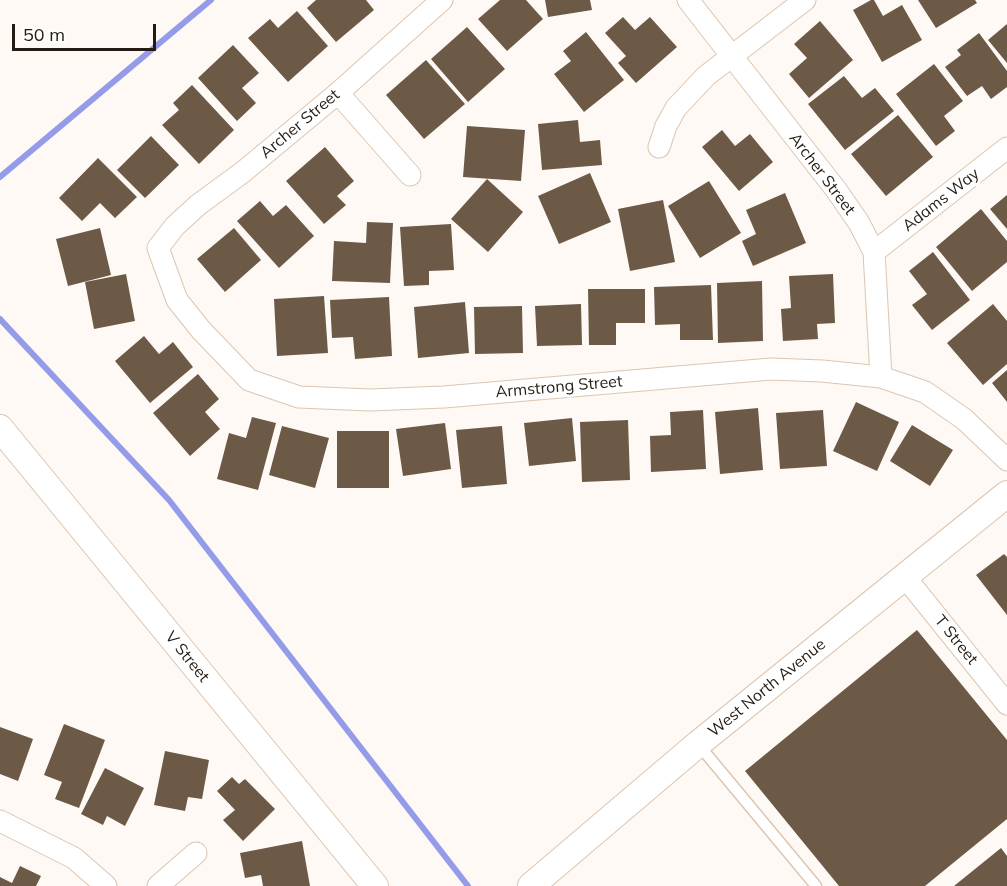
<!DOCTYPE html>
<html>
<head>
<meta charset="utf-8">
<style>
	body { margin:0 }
	#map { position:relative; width:1007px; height:886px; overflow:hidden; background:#fef9f5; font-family:Mulish,sans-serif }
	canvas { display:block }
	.scale { position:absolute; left:12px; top:24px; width:144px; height:27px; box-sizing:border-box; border:3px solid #241c14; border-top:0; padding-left:8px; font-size:18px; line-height:21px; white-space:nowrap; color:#241c14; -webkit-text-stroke:4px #fff; paint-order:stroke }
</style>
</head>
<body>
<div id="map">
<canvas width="1007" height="886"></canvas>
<div class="scale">50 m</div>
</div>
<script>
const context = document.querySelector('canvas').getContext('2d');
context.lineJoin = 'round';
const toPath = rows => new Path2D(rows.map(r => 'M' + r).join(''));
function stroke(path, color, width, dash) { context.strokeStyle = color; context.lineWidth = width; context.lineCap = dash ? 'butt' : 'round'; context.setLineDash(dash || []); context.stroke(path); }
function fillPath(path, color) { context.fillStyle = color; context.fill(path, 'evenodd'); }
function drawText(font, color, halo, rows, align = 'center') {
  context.font = font + ' Mulish,sans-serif'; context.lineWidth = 6; context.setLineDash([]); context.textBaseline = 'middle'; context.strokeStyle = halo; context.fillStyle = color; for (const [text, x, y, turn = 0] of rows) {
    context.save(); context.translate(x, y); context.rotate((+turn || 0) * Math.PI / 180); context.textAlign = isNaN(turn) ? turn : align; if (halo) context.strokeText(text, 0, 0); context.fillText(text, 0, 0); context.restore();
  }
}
stroke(toPath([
	[0,177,211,0],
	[0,319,169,500,468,886]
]), '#949ce9', 6);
fillPath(toPath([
	[316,0,366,0,374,10,336,42,307,8],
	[500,0,526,0,543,19,507,51,478,19],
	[545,0,590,0,592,10,548,17],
	[871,0,874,0,883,16,902,5,922,40,882,62,853,10],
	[918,0,975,0,977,3,936,28],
	[297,11,328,46,288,82,248,38,270,19,278,28],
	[623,17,635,30,650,17,677,47,636,83,618,63,626,56,605,33],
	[820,21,853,60,809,98,789,74,807,58,794,44],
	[1007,24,1007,63,988,40],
	[467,27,505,69,468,102,431,59],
	[586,32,624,80,584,112,554,74,571,61,563,51],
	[979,33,1007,71,1007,87,991,99,982,86,967,96,945,67,961,55,957,50],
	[233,45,259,73,242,88,256,103,237,121,198,78],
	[426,60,465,104,424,139,386,95],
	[934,64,963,101,944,116,955,131,936,146,896,94],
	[844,76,862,98,875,88,894,111,845,150,808,104],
	[192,85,234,130,199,164,162,125,179,110,173,103],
	[898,115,933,157,886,196,851,154],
	[578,120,580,142,600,140,602,165,542,170,538,124],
	[467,126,525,130,521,181,463,177],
	[722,130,735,146,750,134,773,162,739,191,702,147],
	[151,136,179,165,145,198,117,170],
	[325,147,354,181,337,196,346,205,324,224,286,181],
	[98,158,137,197,115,218,100,203,82,221,59,198],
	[590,173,611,222,559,244,538,196],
	[487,179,523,212,488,252,451,219],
	[709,181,741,233,700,258,668,206],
	[785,193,806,243,753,266,742,241,756,234,746,210],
	[1007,195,1007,229,990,209],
	[663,200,675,262,630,271,618,209],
	[260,201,273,216,286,205,314,236,279,268,237,221],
	[981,209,1007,241,1007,262,972,291,936,247],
	[367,222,393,223,390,283,332,281,334,241,366,243],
	[451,224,454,270,429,271,429,285,404,286,400,227],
	[100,228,111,275,68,286,56,239],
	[234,228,261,260,225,292,197,259],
	[933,252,970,300,932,330,912,305,927,294,909,271],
	[126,274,135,321,94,329,85,282],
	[833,274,835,323,817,324,818,339,783,341,781,309,791,308,789,276],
	[762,281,763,341,718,343,717,283],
	[711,285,713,340,680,340,680,324,655,325,654,287],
	[588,289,645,289,645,323,616,323,616,345,589,345],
	[324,296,328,353,277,356,274,299],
	[389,297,392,356,355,359,353,337,332,338,330,300],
	[465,302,469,353,418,358,414,307],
	[581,304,582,345,537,346,535,306],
	[993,304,1007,321,1007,364,983,385,947,343],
	[522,306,523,353,475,354,474,307],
	[144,336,159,354,173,342,193,367,150,403,115,361],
	[1007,370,1007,402,992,383],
	[198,374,219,399,205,412,220,429,190,456,153,413],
	[856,402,899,422,877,471,833,451],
	[758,408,763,470,720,474,715,412],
	[703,410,706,469,651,472,650,436,671,435,670,412],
	[823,410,827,466,780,469,776,413],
	[252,417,276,423,258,490,217,479,229,433,246,438],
	[572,418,576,461,529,466,524,423],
	[628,420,630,480,582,482,580,422],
	[445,423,451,469,403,476,396,429],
	[912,425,953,450,930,486,890,461],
	[282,426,329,438,315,488,269,475],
	[502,426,507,484,462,488,456,430],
	[337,431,389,431,389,488,337,488],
	[1004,554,1007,557,1007,615,976,575],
	[917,630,1007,740,1007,819,925,886,839,886,745,771],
	[64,724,105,740,79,808,55,799,62,782,44,775],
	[0,727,33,739,18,781,0,774],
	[165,751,209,760,202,799,188,797,185,811,154,805],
	[105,768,144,788,125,826,107,816,103,825,81,814],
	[232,777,239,784,245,779,275,809,243,841,223,820,235,810,217,791],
	[302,841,310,886,263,886,261,875,245,878,240,853],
	[1001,848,1007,856,1007,886,954,886],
	[20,866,41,876,36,886,0,886,0,877,12,883]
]), '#6c5a47');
const service = toPath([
	[698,744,816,886]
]);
const minor = toPath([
	[442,0,338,93,243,172,198,205,175,226,158,248,177,300,201,330,249,380,299,397,370,400,444,397,771,369,822,371,881,377,925,392,964,419,1007,460],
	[688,0,837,191,859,223,874,252,881,377],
	[338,93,410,175],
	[659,147,666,126,676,108,706,76,805,0],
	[874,252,1007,148],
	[905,577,1007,704],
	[0,821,74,858,106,886],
	[158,886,196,853]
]);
const tertiary = toPath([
	[0,428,375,886],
	[531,886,698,744,1007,494]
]);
stroke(service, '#dcc6b1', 13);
stroke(minor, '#dcc6b1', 23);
stroke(tertiary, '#dcc6b1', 28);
stroke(service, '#fff', 10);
stroke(minor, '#fff', 21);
stroke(tertiary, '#fff', 26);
drawText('16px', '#241c14', '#fff', [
	["Archer Street",300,124,-40],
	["Archer Street",822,174,53],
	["Adams Way",941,200,-38],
	["Armstrong Street",559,387,-5],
	["T Street",956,640,51],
	["V Street",187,657,51],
	["West North Avenue",767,688,-39]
]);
</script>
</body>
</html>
